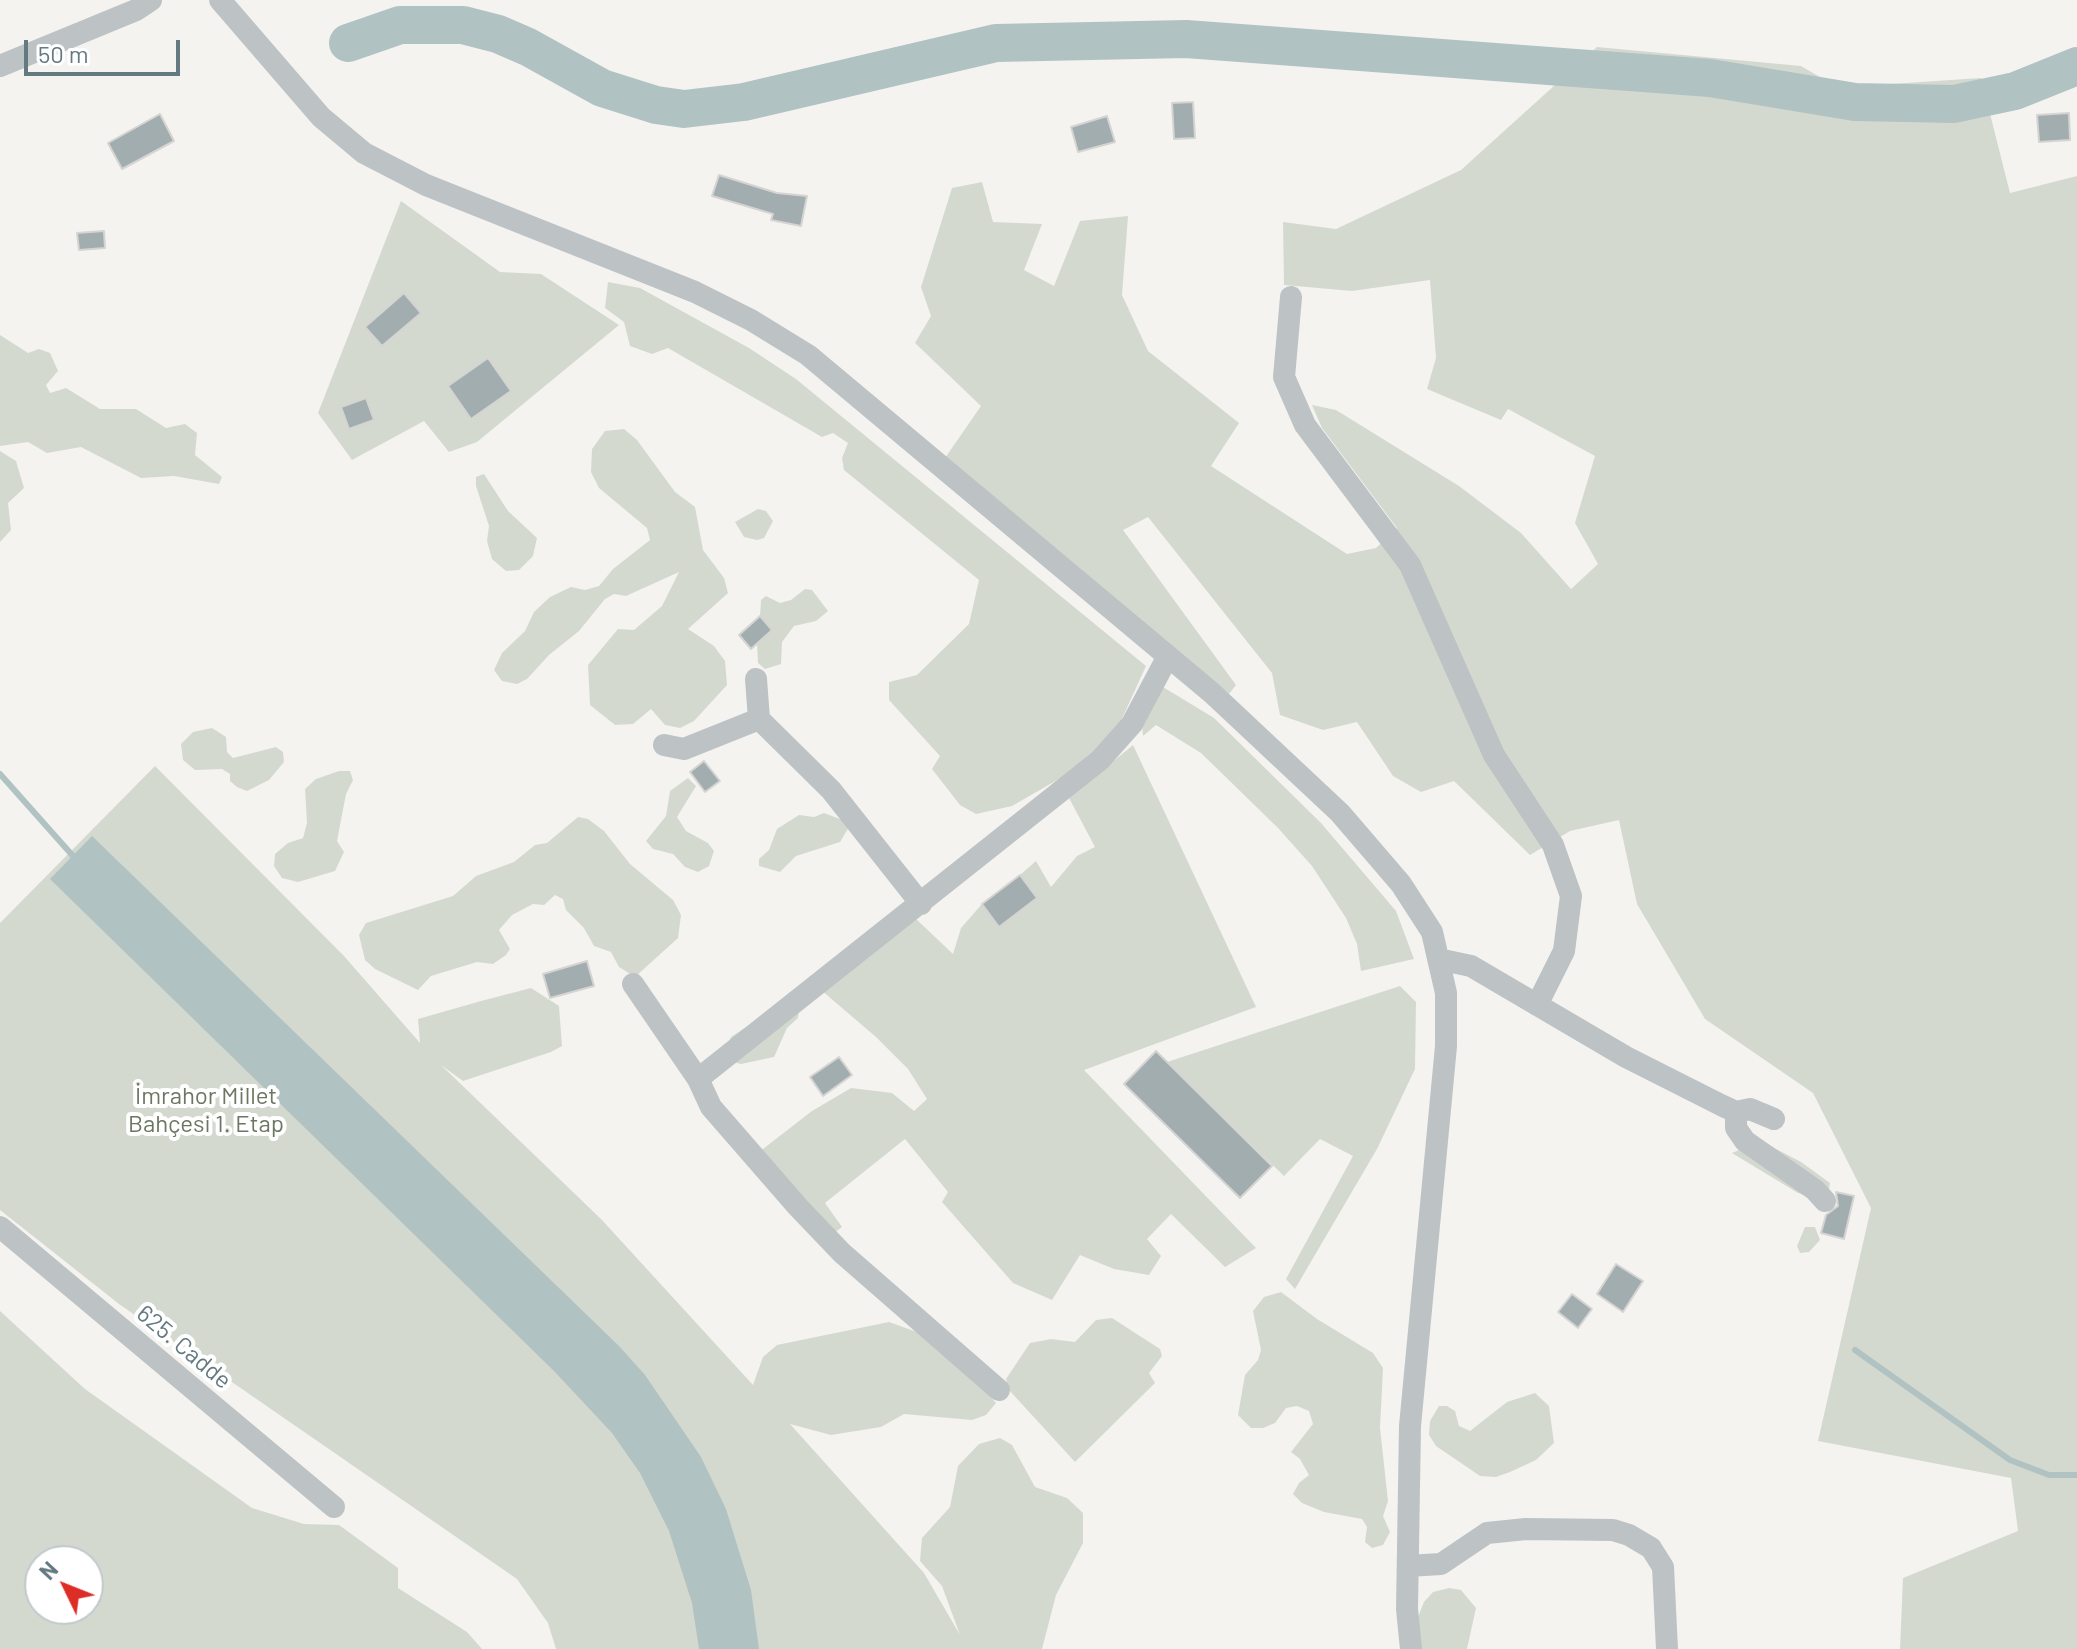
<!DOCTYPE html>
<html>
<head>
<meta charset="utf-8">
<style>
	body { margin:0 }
	#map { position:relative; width:2077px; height:1649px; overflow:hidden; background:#f4f3f0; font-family:Barlow,sans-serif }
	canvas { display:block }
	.north { position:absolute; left:24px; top:1545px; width:80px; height:80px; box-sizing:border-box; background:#fff; border:2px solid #c1c9cc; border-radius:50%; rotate:313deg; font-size:22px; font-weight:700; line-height:32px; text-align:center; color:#647980 }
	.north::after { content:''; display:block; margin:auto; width:28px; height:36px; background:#dd2d27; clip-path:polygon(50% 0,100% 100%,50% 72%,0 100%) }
	.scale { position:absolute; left:24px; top:40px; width:156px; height:36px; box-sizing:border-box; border:4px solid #647980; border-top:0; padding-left:10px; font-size:24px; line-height:28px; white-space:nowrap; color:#647980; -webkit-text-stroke:6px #fff; paint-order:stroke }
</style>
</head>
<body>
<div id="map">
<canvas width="2077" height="1649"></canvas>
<div class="north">N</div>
<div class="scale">50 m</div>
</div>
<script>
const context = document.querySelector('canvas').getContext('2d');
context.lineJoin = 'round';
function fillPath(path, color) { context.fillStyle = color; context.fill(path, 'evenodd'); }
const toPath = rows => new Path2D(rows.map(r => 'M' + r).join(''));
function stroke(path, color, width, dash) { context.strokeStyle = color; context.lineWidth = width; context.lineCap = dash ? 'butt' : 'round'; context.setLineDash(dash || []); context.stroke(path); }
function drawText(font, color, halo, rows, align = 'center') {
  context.font = font + ' Barlow,sans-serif'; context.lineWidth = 8; context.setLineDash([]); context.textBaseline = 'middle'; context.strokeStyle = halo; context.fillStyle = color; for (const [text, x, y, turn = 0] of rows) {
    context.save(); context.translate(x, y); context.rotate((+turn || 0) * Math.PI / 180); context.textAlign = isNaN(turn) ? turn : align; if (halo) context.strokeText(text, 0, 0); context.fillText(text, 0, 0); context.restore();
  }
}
fillPath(toPath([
	[1597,47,1801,66,1825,80,1860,86,1981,78,2010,193,2077,176,2077,1649,1900,1649,1903,1578,2018,1531,2011,1478,1818,1441,1871,1208,1813,1093,1705,1019,1637,904,1619,820,1570,831,1530,855,1454,781,1421,792,1393,776,1357,722,1323,730,1280,715,1272,673,1148,517,1123,530,1236,685,1229,694,945,458,981,406,915,343,931,316,921,287,952,188,982,182,993,222,1042,224,1024,270,1054,286,1080,221,1128,216,1122,295,1148,351,1239,423,1211,466,1347,554,1376,548,1397,528,1322,428,1312,405,1336,410,1459,486,1521,533,1571,589,1598,564,1575,523,1595,456,1508,409,1501,420,1427,389,1436,358,1430,280,1352,291,1284,285,1283,222,1336,229,1461,170],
	[401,201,500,272,541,274,619,325,477,442,449,452,424,421,352,460,318,413],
	[608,282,640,288,749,348,796,379,1146,666,1115,734,1078,768,1012,806,976,814,960,805,932,769,940,756,889,700,889,682,917,675,969,624,979,580,844,470,842,458,848,443,833,433,822,437,668,348,652,354,630,346,624,322,605,308],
	[0,335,28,353,39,349,50,353,58,371,46,385,50,393,66,388,100,409,136,409,166,428,185,424,197,433,195,455,222,477,219,484,174,476,141,478,81,447,47,453,28,442,0,446],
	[624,429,637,440,675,492,695,507,703,550,724,578,728,593,688,629,714,646,725,661,727,685,694,721,680,728,665,725,651,709,633,724,615,725,590,705,588,665,618,629,634,630,662,606,679,572,626,596,614,594,605,599,579,631,549,655,527,679,517,684,502,681,494,670,502,653,525,631,534,612,550,597,571,587,585,590,599,586,613,569,650,540,647,528,599,488,591,472,592,449,605,431],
	[0,451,16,461,24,488,8,503,11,530,0,542],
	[484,474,508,511,537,538,533,556,519,570,506,571,492,559,487,541,489,526,476,486,476,477],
	[758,509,766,511,773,521,764,538,757,540,744,537,735,522],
	[805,589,812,590,828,611,816,621,794,626,782,642,781,664,765,669,758,663,757,643,772,630,760,616,761,600,766,596,780,603,791,600],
	[1163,687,1214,718,1321,823,1396,911,1414,959,1361,971,1357,944,1346,918,1312,866,1278,828,1201,753,1156,725,1143,736,1142,725],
	[212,728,226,737,227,752,233,758,276,747,283,752,284,762,269,780,247,791,237,787,230,781,230,774,222,769,195,770,183,760,181,744,193,732],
	[1133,745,1256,1007,1084,1070,1256,1248,1225,1267,1171,1214,1147,1239,1161,1256,1149,1275,1114,1269,1080,1255,1052,1300,1013,1283,942,1202,948,1192,905,1139,825,1203,842,1227,834,1233,759,1152,812,1111,851,1088,892,1093,914,1111,927,1099,908,1069,876,1037,821,990,915,918,953,954,961,928,982,904,999,926,1037,898,1020,875,1036,861,1051,887,1077,856,1095,847,1069,798],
	[155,766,344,956,420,1043,418,1019,481,1001,531,988,559,1006,562,1046,551,1052,463,1081,441,1065,602,1220,753,1385,763,1357,777,1345,889,1322,928,1336,952,1354,996,1403,986,1415,972,1420,904,1414,881,1427,831,1435,790,1424,924,1573,960,1635,942,1586,920,1561,922,1538,950,1507,958,1466,979,1444,1000,1438,1012,1445,1035,1487,1067,1498,1083,1513,1083,1543,1056,1595,1042,1649,556,1649,548,1623,517,1579,119,1304,0,1210,0,923],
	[339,771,350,771,353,780,346,794,337,841,344,852,335,871,298,882,282,878,274,866,275,854,288,843,303,838,307,823,305,789,316,779],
	[688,778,696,786,677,817,686,831,708,843,714,851,709,866,698,872,685,867,673,854,653,849,646,841,666,816,670,791],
	[824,813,845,821,849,827,840,842,796,856,780,872,759,866,759,859,769,850,777,829,799,815,814,817],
	[578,817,588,819,604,831,630,864,673,900,681,915,678,938,635,977,619,967,611,952,594,946,584,928,566,910,563,899,555,895,544,905,533,904,512,915,499,930,510,949,506,955,493,964,477,962,431,976,418,990,375,969,365,960,359,935,366,923,453,896,476,876,514,862,535,845,547,843],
	[1400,986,1416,1002,1415,1069,1377,1149,1295,1289,1286,1279,1353,1156,1320,1139,1284,1176,1167,1062],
	[799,1008,798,1018,787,1028,774,1057,741,1064,729,1061,725,1051,731,1037,746,1027],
	[1761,1141,1801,1162,1830,1183,1829,1189,1809,1196,1798,1193,1732,1153],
	[1805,1227,1815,1227,1820,1240,1809,1252,1800,1253,1797,1246],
	[1281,1292,1317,1319,1373,1353,1383,1368,1380,1428,1388,1501,1383,1516,1390,1532,1383,1545,1372,1548,1365,1542,1367,1527,1362,1519,1324,1512,1302,1503,1293,1494,1299,1483,1309,1475,1300,1459,1291,1452,1313,1424,1309,1411,1297,1406,1286,1408,1275,1423,1263,1428,1251,1428,1238,1415,1245,1375,1258,1360,1261,1350,1253,1311,1264,1297],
	[0,1311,85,1389,252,1508,304,1524,339,1525,398,1568,398,1588,467,1632,482,1649,0,1649],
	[40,1561,88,1561,88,1609,40,1609],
	[1112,1318,1160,1349,1162,1356,1149,1373,1155,1383,1075,1462,1009,1390,1006,1379,1030,1343,1051,1339,1075,1342,1096,1320],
	[1535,1393,1549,1406,1554,1443,1536,1460,1510,1472,1496,1477,1480,1476,1436,1446,1429,1435,1430,1421,1439,1406,1447,1406,1455,1411,1459,1426,1470,1431,1507,1402],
	[1449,1588,1461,1590,1476,1608,1467,1649,1418,1649,1418,1617,1424,1602,1433,1592]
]), '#d4d9cf');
fillPath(toPath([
	[92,836,620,1347,645,1375,701,1457,726,1509,751,1590,759,1649,699,1649,692,1603,669,1531,640,1473,612,1433,554,1371,50,879]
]), '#b1c2c3');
stroke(toPath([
	[0,774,73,856],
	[1855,1350,2010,1460,2049,1475,2077,1475]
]), '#b1c2c3', 6);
stroke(toPath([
	[348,43,400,25,463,25,498,34,528,47,602,88,656,105,684,109,744,102,996,43,1186,39,1710,78,1855,102,1954,104,2015,91,2077,66]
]), '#b1c2c3', 38);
const building = toPath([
	[1193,102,1195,138,1174,139,1172,103,1193,102],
	[2069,113,2070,140,2039,142,2037,115,2069,113],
	[160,114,174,141,122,169,108,143,160,114],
	[1107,116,1115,142,1078,152,1071,127,1107,116],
	[719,175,777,193,807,196,801,226,771,220,773,214,712,196,719,175],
	[104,231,105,248,79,250,77,233,104,231],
	[404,293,421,313,382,346,365,327,404,293],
	[488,358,511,391,471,419,448,386,488,358],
	[366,398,374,420,349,429,341,407,366,398],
	[760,616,772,630,751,649,739,635,760,616],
	[704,761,720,781,705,792,690,772,704,761],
	[1020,875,1037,898,999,927,982,904,1020,875],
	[587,961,594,986,550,998,543,974,587,961],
	[1156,1051,1272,1166,1240,1198,1124,1084,1156,1051],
	[839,1057,852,1075,823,1096,810,1077,839,1057],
	[1836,1192,1854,1196,1844,1239,1821,1233,1826,1215,1838,1206,1836,1192],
	[1616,1264,1643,1281,1623,1312,1597,1294,1616,1264],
	[1572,1294,1592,1309,1578,1328,1558,1312,1572,1294]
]);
fillPath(building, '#a2adaf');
stroke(building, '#d5d4d3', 2);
stroke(toPath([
	[220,0,321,117,364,153,426,185,695,292,751,320,808,355,1212,693,1340,813,1401,884,1432,932,1446,993,1446,1046,1410,1426,1407,1609,1411,1649],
	[0,66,136,10,151,0],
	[1291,297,1284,377,1305,425,1410,565,1494,755,1553,845,1571,896,1564,951,1537,1005],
	[759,719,831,790,921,904],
	[664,745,684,749,759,719,756,679],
	[1438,959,1471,966,1626,1057,1721,1105,1736,1112,1750,1109,1774,1119],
	[633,984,698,1079,711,1107,798,1207,842,1253,999,1390],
	[698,1079,1100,760,1132,724,1168,656],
	[1736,1112,1736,1128,1745,1141,1815,1190,1825,1201],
	[0,1227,334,1507],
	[1408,1566,1441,1564,1487,1533,1526,1529,1613,1530,1629,1535,1651,1548,1663,1567,1667,1649]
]), '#bdc2c4', 22);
drawText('24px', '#6b7762', '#fff', [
	["İmrahor Millet",206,1096],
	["Bahçesi 1. Etap",206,1124]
]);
drawText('24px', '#647980', '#fff', [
	["625. Cadde",184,1347,40]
]);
</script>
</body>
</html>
